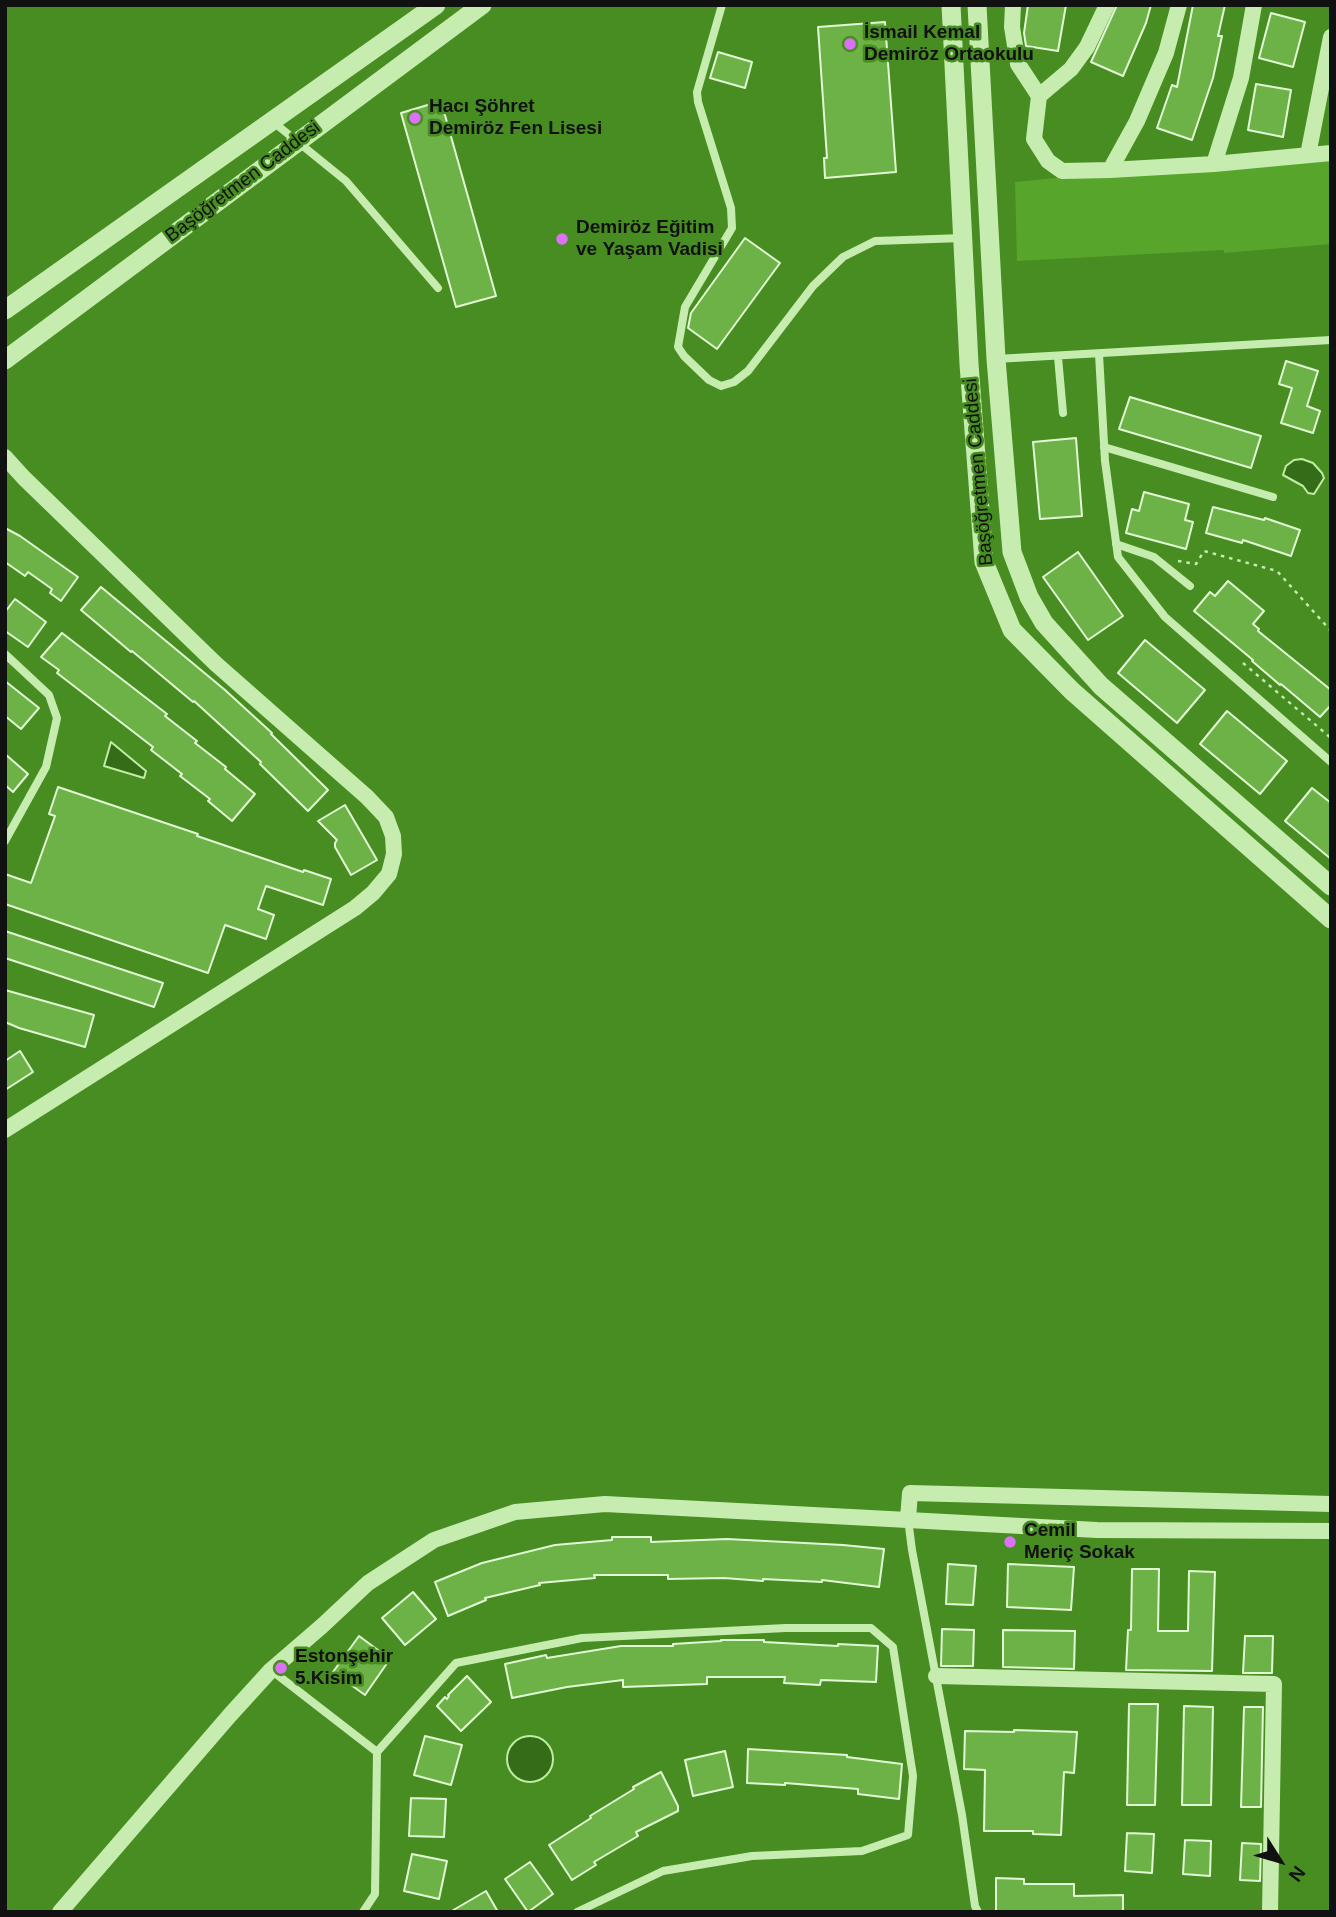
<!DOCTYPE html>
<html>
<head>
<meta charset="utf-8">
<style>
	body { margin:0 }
	#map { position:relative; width:1336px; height:1917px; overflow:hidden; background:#478d21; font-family:Arial,sans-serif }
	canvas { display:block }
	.frame { position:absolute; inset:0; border:7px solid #111; pointer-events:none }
	.north { position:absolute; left:1245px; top:1826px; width:70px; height:70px; -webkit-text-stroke:5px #478d21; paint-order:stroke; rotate:127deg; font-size:19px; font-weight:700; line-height:28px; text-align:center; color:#111 }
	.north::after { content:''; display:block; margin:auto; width:24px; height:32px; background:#111; clip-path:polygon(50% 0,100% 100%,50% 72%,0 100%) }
</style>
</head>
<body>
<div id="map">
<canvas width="1336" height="1917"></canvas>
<div class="frame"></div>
<div class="north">N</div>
</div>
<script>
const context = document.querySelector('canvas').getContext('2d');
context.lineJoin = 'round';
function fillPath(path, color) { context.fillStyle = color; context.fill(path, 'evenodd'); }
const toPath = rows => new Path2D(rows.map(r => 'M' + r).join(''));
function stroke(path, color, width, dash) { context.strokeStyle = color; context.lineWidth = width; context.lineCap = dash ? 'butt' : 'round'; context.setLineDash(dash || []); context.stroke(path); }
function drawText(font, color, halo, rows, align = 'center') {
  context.font = font + ' Arial,sans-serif'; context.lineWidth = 5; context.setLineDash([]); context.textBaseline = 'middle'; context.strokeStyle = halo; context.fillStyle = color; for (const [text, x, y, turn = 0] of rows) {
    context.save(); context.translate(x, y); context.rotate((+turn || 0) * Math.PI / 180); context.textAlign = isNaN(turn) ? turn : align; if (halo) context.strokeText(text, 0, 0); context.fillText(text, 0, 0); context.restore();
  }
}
fillPath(toPath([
	[1331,151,1331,244,1224,253,1224,250,1017,261,1015,182]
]), '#58a52b');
const water = toPath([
	[1302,459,1313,463,1322,473,1324,478,1314,494,1308,493,1303,486,1283,475,1286,466,1294,460,1302,459],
	[111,742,146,771,144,778,104,766,111,742],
	'507 1759a23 23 0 1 1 46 0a23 23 0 1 1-46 0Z'
]);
fillPath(water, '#346c17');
stroke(water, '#bfeda3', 2);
const building = toPath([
	[1028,5,1066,5,1058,51,1026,46,1024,33,1028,5],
	[1117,5,1151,5,1146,23,1123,76,1091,62,1117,5],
	[1193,5,1225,5,1218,36,1222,36,1213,78,1192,140,1157,128,1172,85,1177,87,1193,5],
	[1271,13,1305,22,1293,67,1259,58,1271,13],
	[885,22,896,172,825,178,824,158,827,158,818,27,885,22],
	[718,52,752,62,745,88,710,78,718,52],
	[1256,84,1291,90,1283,137,1248,130,1256,84],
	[441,101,496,296,456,307,401,113,441,101],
	[745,238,780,263,717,349,688,328,691,313,745,238],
	[1286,361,1318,371,1307,406,1320,411,1313,433,1281,423,1292,388,1279,384,1286,361],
	[1130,397,1261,436,1251,468,1119,429,1130,397],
	[1076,438,1082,516,1040,519,1033,442,1076,438],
	[1144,492,1189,504,1185,520,1193,522,1186,549,1126,533,1132,509,1139,511,1144,492],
	[1213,507,1264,520,1265,518,1300,530,1291,556,1243,540,1242,543,1206,533,1213,507],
	[5,528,20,536,78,577,61,601,50,593,52,589,28,572,25,576,5,562,5,528],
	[1078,552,1123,616,1088,640,1043,577,1078,552],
	[1228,581,1264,611,1253,624,1259,629,1258,631,1331,690,1331,705,1320,717,1281,684,1280,685,1252,661,1253,660,1194,611,1210,592,1215,596,1228,581],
	[101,587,225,690,272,733,271,734,328,790,308,811,260,764,261,762,194,701,193,702,132,651,131,652,81,610,101,587],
	[15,599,46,622,28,647,5,631,5,612,15,599],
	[62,633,167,714,165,716,197,741,195,743,226,767,225,769,255,794,232,821,208,801,210,799,180,776,182,774,151,750,153,747,57,673,59,670,41,657,62,633],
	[1145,640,1205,690,1177,723,1118,673,1145,640],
	[5,681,39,708,21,729,5,716,5,681],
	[1227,711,1287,761,1260,794,1200,744,1227,711],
	[5,754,28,774,13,792,5,785,5,754],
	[58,787,198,834,197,836,303,872,304,870,331,879,323,905,266,886,258,909,274,915,266,939,225,925,208,973,5,904,5,874,31,883,55,816,49,814,58,787],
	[1312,788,1331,803,1331,859,1285,821,1312,788],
	[345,805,377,860,351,875,335,847,335,843,337,840,318,821,345,805],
	[5,931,163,983,154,1007,5,958,5,931],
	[5,990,94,1015,85,1047,19,1028,5,1022,5,990],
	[20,1051,33,1072,5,1090,5,1061,20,1051],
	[612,1537,651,1537,651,1542,727,1539,843,1545,884,1549,879,1587,822,1580,822,1582,763,1579,763,1581,724,1578,668,1579,668,1575,594,1575,595,1578,539,1583,540,1585,485,1598,486,1600,448,1616,435,1582,482,1563,555,1545,612,1540,612,1537],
	[948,1564,976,1566,973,1605,946,1604,948,1564],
	[1008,1564,1074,1567,1071,1610,1007,1607,1008,1564],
	[1132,1569,1159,1569,1158,1631,1188,1631,1189,1571,1215,1572,1212,1671,1126,1670,1128,1630,1131,1630,1132,1569],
	[413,1592,436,1619,405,1645,382,1618,413,1592],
	[942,1629,974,1630,973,1666,941,1666,942,1629],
	[1003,1630,1075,1631,1074,1669,1003,1667,1003,1630],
	[359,1636,390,1659,365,1695,333,1672,359,1636],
	[1245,1636,1273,1636,1272,1673,1243,1673,1245,1636],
	[721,1640,764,1640,764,1642,838,1646,838,1644,878,1646,876,1682,821,1680,820,1685,784,1683,785,1677,707,1677,707,1684,623,1687,623,1680,567,1687,512,1698,505,1664,546,1655,547,1658,621,1646,673,1646,673,1644,721,1641,721,1640],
	[467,1676,491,1702,461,1731,437,1706,445,1697,447,1699,449,1696,448,1695,467,1676],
	[1129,1704,1158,1704,1155,1805,1127,1805,1129,1704],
	[1184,1706,1213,1707,1211,1805,1182,1805,1184,1706],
	[1244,1707,1263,1707,1261,1807,1241,1807,1244,1707],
	[1014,1730,1077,1732,1074,1773,1064,1772,1061,1835,1033,1834,1033,1831,984,1831,985,1770,964,1769,965,1731,1014,1732,1014,1730],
	[425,1736,462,1745,451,1785,414,1775,425,1736],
	[748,1749,847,1755,847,1757,902,1764,899,1799,858,1794,858,1789,785,1783,785,1785,747,1783,748,1749],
	[725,1751,733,1787,693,1796,685,1760,725,1751],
	[661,1772,678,1806,678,1811,636,1832,638,1836,594,1862,596,1865,572,1880,549,1845,591,1818,590,1816,634,1789,633,1787,661,1772],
	[411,1798,446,1799,444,1837,409,1836,411,1798],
	[1127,1833,1154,1834,1152,1873,1125,1871,1127,1833],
	[1185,1840,1211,1841,1210,1876,1183,1874,1185,1840],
	[1242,1843,1261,1844,1260,1881,1240,1880,1242,1843],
	[412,1854,447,1861,439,1899,404,1891,412,1854],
	[530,1862,553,1894,528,1912,505,1879,530,1862],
	[996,1878,1024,1879,1024,1884,1074,1884,1074,1896,1123,1895,1123,1912,996,1912,996,1878],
	[486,1891,498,1912,450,1912,486,1891]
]);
fillPath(building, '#6db246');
stroke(building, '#e2f9d5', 2);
stroke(toPath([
	[1178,561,1196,564,1204,551,1277,571,1331,631],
	[1243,663,1331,738]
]), '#c6ecb0', 2.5, [3.5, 5]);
stroke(toPath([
	[722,5,697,92,698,102,731,208,732,228,685,307,678,347,684,356,709,380,721,386,734,382,748,371,813,286,843,257,875,241,963,238],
	[272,121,346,181,438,288],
	[1099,354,1105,461,1118,557,1165,617,1331,762],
	[1058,357,1063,413],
	[996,359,1331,340],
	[1104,447,1273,497],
	[1116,544,1154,557,1190,586],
	[5,654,49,695,57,718,46,767,5,841],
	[908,1519,912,1550,962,1815,975,1906,978,1912],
	[271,1670,377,1752,456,1663,582,1638,786,1628,871,1628,893,1647,913,1776,908,1835,862,1851,752,1856,663,1871,577,1912],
	[363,1912,375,1894,377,1752]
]), '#c6ecb0', 8);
stroke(toPath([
	[1013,5,1012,27,1018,64,1039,96,1034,139,1048,161,1062,171,1110,170,1214,164,1331,153],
	[1039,96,1071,69,1087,47,1107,5],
	[1308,155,1331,37],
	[1214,164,1241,78,1254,5],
	[1110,170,1137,121,1166,53,1179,5],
	[5,457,24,478,216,664,367,797,386,817,393,836,394,854,389,874,373,893,355,908,5,1130],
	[908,1519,910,1493,1331,1504],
	[936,1676,1274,1684,1270,1912],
	[60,1912,230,1715,271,1670,322,1626,368,1583,434,1540,515,1512,605,1504,1097,1530,1331,1531]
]), '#c6ecb0', 16);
stroke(toPath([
	[951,5,969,364,984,562,1012,630,1072,691,1331,919],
	[977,5,996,359,1012,552,1029,597,1044,623,1101,686,1331,886],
	[5,310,436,5],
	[5,360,482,5]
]), '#c6ecb0', 19);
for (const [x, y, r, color] of [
	[850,44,7,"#dc71f8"],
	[415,118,7,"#dc71f8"],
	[562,239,7,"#dc71f8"],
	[1010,1542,7,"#dc71f8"],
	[281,1668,7,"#dc71f8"]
]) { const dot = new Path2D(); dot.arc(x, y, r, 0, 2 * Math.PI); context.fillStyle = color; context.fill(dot); stroke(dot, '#478d21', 2.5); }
drawText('bold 19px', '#111', '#478d21', [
	["İsmail Kemal",864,33],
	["Demiröz Ortaokulu",864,55],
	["Hacı Şöhret",429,107],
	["Demiröz Fen Lisesi",429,129],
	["Demiröz Eğitim",576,228],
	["ve Yaşam Vadisi",576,250],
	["Cemil",1024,1531],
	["Meriç Sokak",1024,1553],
	["Estonşehir",295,1657],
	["5.Kisim",295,1679]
], 'left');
drawText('19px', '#111', '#478d21', [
	["Başöğretmen Caddesi",243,182,-37],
	["Başöğretmen Caddesi",979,472,-95]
]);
</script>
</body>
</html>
